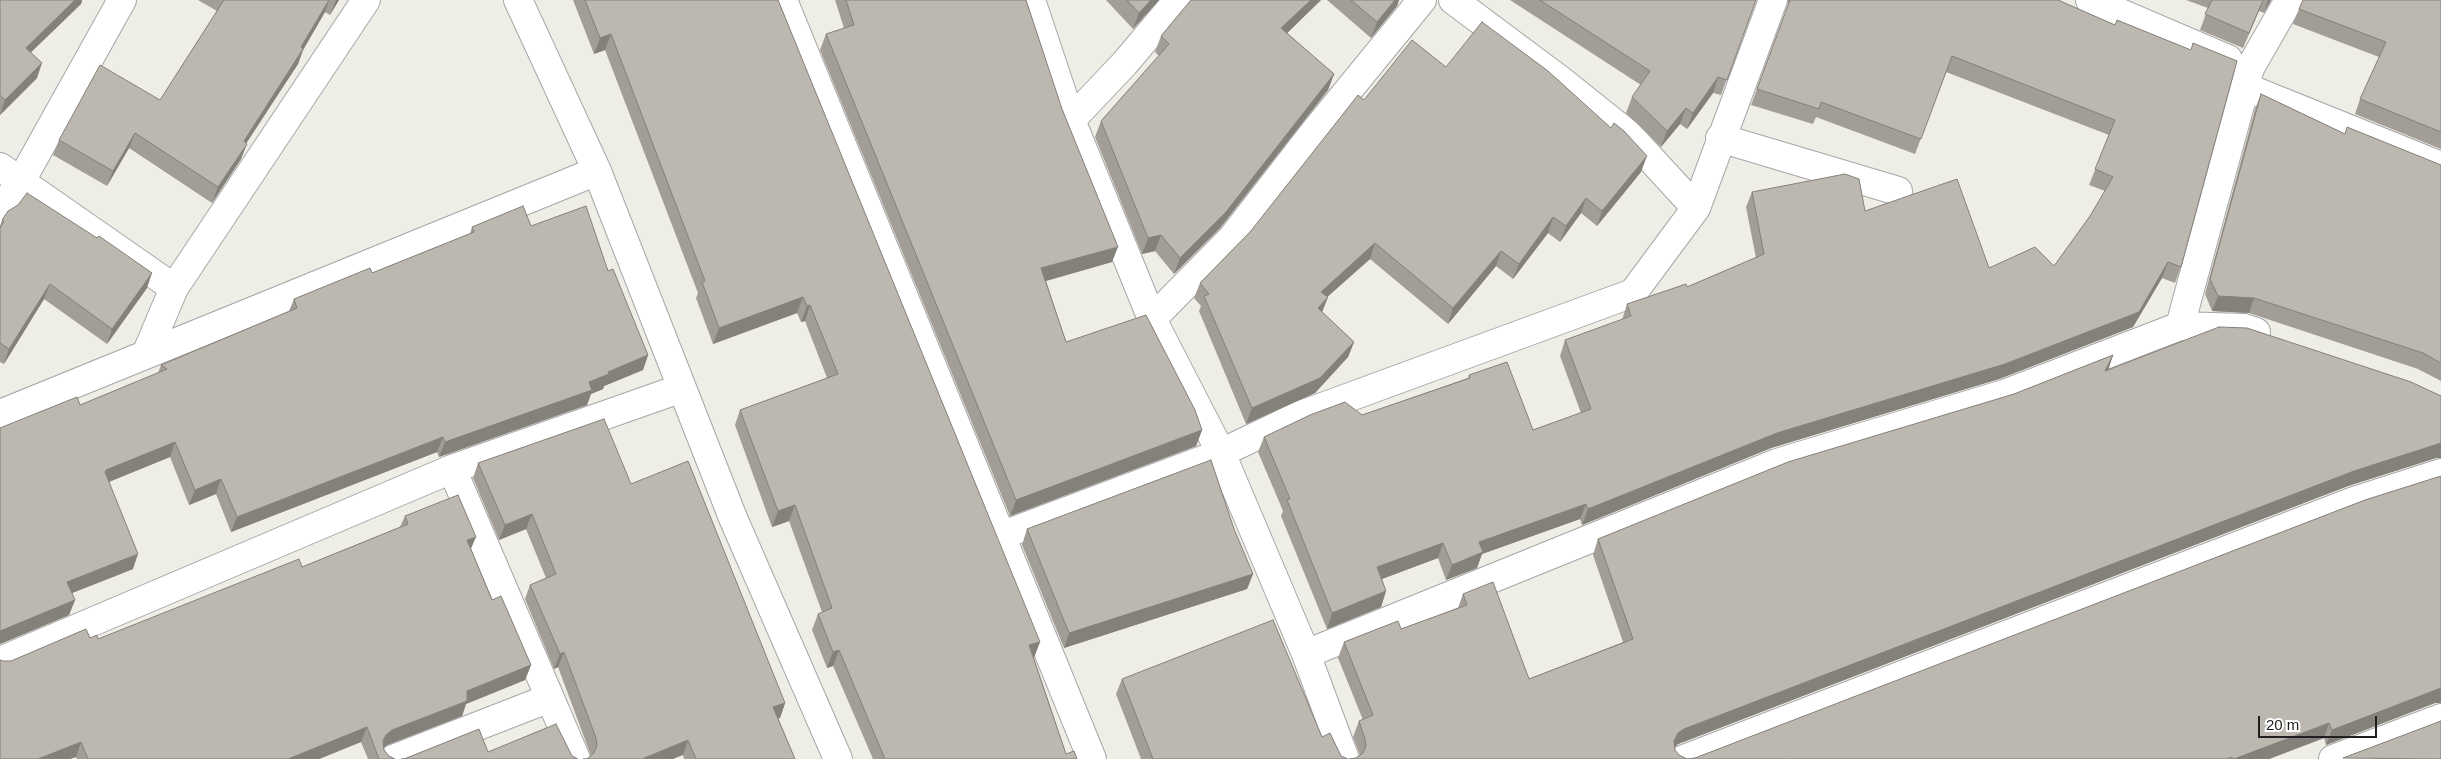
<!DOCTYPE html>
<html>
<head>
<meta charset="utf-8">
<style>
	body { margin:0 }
	#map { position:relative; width:2441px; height:759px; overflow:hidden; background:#efeee6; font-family:Arial,sans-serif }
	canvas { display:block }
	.scale { position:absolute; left:2258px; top:716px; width:119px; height:22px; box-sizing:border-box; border:2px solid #1f1f1f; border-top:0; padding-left:6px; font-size:15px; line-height:18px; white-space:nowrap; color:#1f1f1f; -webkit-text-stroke:4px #fff; paint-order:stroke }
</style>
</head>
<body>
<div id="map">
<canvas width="2441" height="759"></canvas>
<div class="scale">20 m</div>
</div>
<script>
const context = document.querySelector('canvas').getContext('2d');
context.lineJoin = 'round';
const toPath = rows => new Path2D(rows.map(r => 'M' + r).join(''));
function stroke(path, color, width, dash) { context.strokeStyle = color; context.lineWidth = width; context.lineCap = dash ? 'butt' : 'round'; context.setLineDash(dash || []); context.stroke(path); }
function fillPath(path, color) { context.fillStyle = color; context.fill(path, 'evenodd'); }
const street = toPath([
	[518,0,597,171,733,518,838,759],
	[783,0,1092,759],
	[1031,0,1071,120,1152,319,1221,453,1306,654,1345,759],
	[1453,0,1559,79,1629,135,1696,208],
	[2090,0,2228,59],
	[2245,87,2441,166],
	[1071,120,1125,63,1178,0],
	[1720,138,1898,191],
	[0,167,174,288],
	[0,211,21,181,122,0],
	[1152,319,1232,238,1315,131,1422,0],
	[2180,326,2250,68,2289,0],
	[147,352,174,288,366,0],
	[0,414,597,171],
	[452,469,576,759],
	[1000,536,1221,453,1298,416,1633,293,1696,208,1773,0],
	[1306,654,1777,463,2004,394,2180,326,2244,328,2256,332],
	[0,661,452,469,682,388],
	[393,759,550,698],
	[1684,759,2354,501,2441,473],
	[2333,759,2441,718]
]);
stroke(street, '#a6a6a6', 30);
stroke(street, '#fff', 28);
fillPath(toPath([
	[0,0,82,0,81,4,31,52,37,78,0,115],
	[198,0,339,0,330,15,325,12,303,50,298,64,246,143,241,159,212,203,129,148,107,186,53,155,59,140,160,100,217,11],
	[573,0,778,0,1034,658,1066,754,1077,759,873,759,833,666,827,668,812,630,818,614,822,612,789,521,772,527,735,425,740,410,827,378,805,321,801,322,797,313,713,344,696,298,698,293,605,50,594,54],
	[835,0,1026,0,1112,262,1046,281,1066,342,1202,430,1196,446,1010,516,820,50,826,34,844,28],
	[1106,0,1159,0,1133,29],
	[1191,0,1321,0,1287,33,1334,74,1328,90,1220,228,1174,274,1155,251,1142,254,1095,137,1101,121,1159,56,1155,52,1161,36],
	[1327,0,1399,0,1397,6,1371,38],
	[1510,0,1756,0,1721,95,1713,93,1687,129,1680,124,1661,147,1626,113,1632,97,1641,85],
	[1788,0,2058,0,2115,25,2181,267,2175,283,2162,278,2133,327,1999,379,1771,448,1582,525,1580,519,1482,554,1477,568,1446,580,1438,558,1382,579,1386,591,1381,607,1327,629,1281,516,1283,511,1258,452,1264,437,1362,415,1468,378,1469,375,1533,430,1581,413,1560,356,1565,340,1622,320,1627,304,1687,287,1756,258,1746,207,1752,192,1865,211,1989,268,2054,266,2090,216,2105,191,2089,185,2109,135,1946,72,1915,154,1816,117,1813,124,1751,105,1788,5],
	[2186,0,2271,0,2264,13,2259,11,2243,48,2200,30,2208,8],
	[2441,0,2441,149,2355,114,2360,99,2379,57,2293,24,2299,9],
	[1446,67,1641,172,1597,226,1581,213,1560,242,1548,233,1513,279,1496,266,1448,324,1370,259,1327,297,1328,297,1322,312,1354,342,1348,357,1315,393,1246,424,1199,311,1201,306,1194,298,1200,283,1250,232,1364,100],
	[2261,94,2345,134,2441,165,2441,381,2418,369,2249,313,2212,311,2205,294,2255,109],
	[2,220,147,288,107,344,44,299,4,364,0,362,0,226],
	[531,226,608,271,648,355,643,370,604,386,603,389,591,394,587,405,439,457,437,452,231,532,216,494,189,505,170,457,109,482,133,569,72,593,75,600,69,615,0,644,0,428,80,405,158,373,161,365,289,311,294,299,372,273,470,234,472,227],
	[2113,355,2108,369,2436,458,2348,486,1678,744,1675,747,1675,750,1679,755,1687,759,1695,758,2441,476,2441,703,2435,703,2326,745,2324,738,2269,759,1349,759,1356,758,1360,755,1353,737,1359,721,1363,720,1338,658,1344,642,1401,629,1458,608,1463,594,1529,679,1623,642,1593,555,1598,539,2014,394],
	[478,463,631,484,785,703,780,718,778,718,795,759,684,759,683,755,587,759,591,756,590,753,558,667,554,669,525,599,530,585,546,578,526,529,499,540,473,478],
	[405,516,471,549,492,600,531,665,525,680,466,704,462,716,387,745,384,747,379,759,368,759,361,742,319,759,77,759,76,757,70,759,0,759,3,661,11,661,90,638,98,639,302,567,400,527],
	[1027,529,1253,574,1247,589,1064,648,1022,545],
	[1122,679,1322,737,1341,756,1348,759,1141,759,1116,694]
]), '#a29d96');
fillPath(toPath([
	[75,0,82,0,81,4,21,62,26,48],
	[329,0,325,12,303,50,298,64,238,156,244,141],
	[336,0,339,0,330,15],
	[1151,0,1159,0,1133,29,1139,13],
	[1311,0,1321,0,1276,44,1281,28],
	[1395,0,1399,0,1397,6,1371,38,1377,22],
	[2268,0,2271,0,2264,13],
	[611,34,605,50,594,54,600,38],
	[42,63,37,78,0,115,5,100],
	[1334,74,1328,90,1220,228,1174,274,1180,258],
	[1718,77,1713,93,1687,129,1693,113],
	[1686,108,1680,124,1661,147,1667,131],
	[135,133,129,148,107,186,113,171],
	[247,144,241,159,212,203,218,187],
	[1647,156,1641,172,1597,226,1602,211],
	[1586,198,1581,213,1560,242,1566,226],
	[1553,217,1548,233,1513,279,1519,264],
	[1161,235,1155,251,1142,254,1148,238],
	[1375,243,1370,259,1316,307,1321,292],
	[1118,247,1112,262,1035,284,1041,268],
	[1501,251,1496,266,1448,324,1453,308],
	[2168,262,2162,278,2133,327,1999,379,1771,448,1582,525,1588,509],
	[152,273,147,288,107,344,112,329],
	[50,284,44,299,4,364,9,349],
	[2218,296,2254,298,2249,313,2212,311],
	[803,297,797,313,713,344,719,328],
	[1328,297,1322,312,1318,308],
	[810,305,805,321,801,322,807,306],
	[1354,342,1348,357,1315,393,1246,424,1252,408],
	[648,355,643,370,604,386,603,389,591,394,587,405,439,457,445,442,589,382,608,372],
	[2113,355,2108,371,2105,371],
	[1202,430,1196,446,1010,516,1016,500],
	[443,437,437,452,231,532,237,517],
	[175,442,170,457,101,485,106,470],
	[2441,443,2441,458,2436,458,2348,486,1678,744,1672,749,1674,741,1678,733,1684,729,2354,471],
	[221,479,216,494,189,505,195,490],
	[1586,504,1580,519,1482,554,1477,568,1446,580,1452,565,1479,542],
	[795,505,789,521,772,527,778,511],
	[532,514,526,529,499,540,505,525],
	[476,537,470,551,467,540],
	[1443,543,1438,558,1371,583,1377,567],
	[138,554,133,569,62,597,67,582],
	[1253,574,1247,589,1064,648,1069,633],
	[1386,591,1381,607,1327,629,1332,613],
	[75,600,69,615,0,644,0,631],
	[1040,642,1034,658,1029,645],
	[839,650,833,666,827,668,833,652],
	[564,652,558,667,554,669,560,654],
	[531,665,525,680,466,704,462,716,387,745,381,750,378,756,386,735,392,730,467,691],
	[2441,688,2441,703,2435,703,2326,745,2332,730],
	[785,703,780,718,768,722,773,707],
	[2329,723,2324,738,2269,759,2234,759],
	[367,727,361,742,319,759,288,759],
	[688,740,683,755,673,759,642,759],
	[81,742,76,757,70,759,38,759]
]), '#84807a');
const building = toPath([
	[0,0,75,0,26,48,42,63,5,100,0,95,0,0],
	[224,0,329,0,301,47,303,49,244,141,247,144,218,187,135,133,113,171,59,140,100,65,160,100,224,0],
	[585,0,778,0,1040,642,1029,645,1066,754,1074,751,1077,759,885,759,839,650,833,652,818,614,832,608,795,505,778,511,740,410,838,374,810,305,807,306,803,297,719,328,702,282,705,281,611,34,600,38,585,0],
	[846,0,1026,0,1062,109,1118,247,1041,268,1066,342,1146,315,1195,410,1202,430,1016,500,826,34,854,25,846,0],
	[1127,0,1151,0,1139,13,1127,0],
	[1191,0,1311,0,1281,28,1334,74,1226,212,1180,258,1161,235,1148,238,1101,121,1169,44,1161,36,1191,0],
	[1351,0,1395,0,1377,22,1351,0],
	[1540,0,1756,0,1727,80,1718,77,1693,113,1686,108,1667,131,1632,97,1650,71,1540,0],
	[1790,0,2058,0,2115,25,2117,20,2191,50,2193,43,2237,61,2181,267,2168,262,2139,312,2005,364,1777,433,1588,509,1586,504,1479,542,1483,552,1452,565,1443,543,1377,567,1386,591,1332,613,1287,500,1290,499,1264,437,1310,415,1345,402,1362,415,1470,378,1469,375,1507,362,1533,430,1591,409,1565,340,1631,316,1627,304,1686,284,1687,287,1764,254,1752,192,1845,174,1859,179,1865,211,1957,179,1989,268,2035,247,2054,266,2090,216,2113,177,2095,169,2115,120,1952,56,1921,139,1821,102,1819,109,1757,89,1790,0],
	[2212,0,2263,0,2249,33,2205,14,2212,0],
	[2303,0,2441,0,2441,132,2360,99,2386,42,2299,9,2303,0],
	[1482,22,1548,71,1611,128,1614,123,1624,131,1647,156,1602,211,1586,198,1566,226,1553,217,1519,264,1501,251,1453,308,1375,243,1321,292,1328,297,1318,308,1354,342,1320,378,1252,408,1204,296,1209,294,1200,283,1250,232,1358,95,1364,100,1412,40,1446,67,1482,22],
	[2261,94,2345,134,2347,127,2441,165,2441,363,2423,353,2254,298,2218,296,2210,279,2261,94],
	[27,193,97,238,99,236,152,273,112,329,50,284,9,349,0,343,0,228,4,221,2,220,8,211,18,205,27,193],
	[523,206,531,226,586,206,608,271,613,269,648,355,608,372,609,374,589,382,592,390,445,442,443,437,237,517,221,479,195,490,175,442,106,470,105,472,138,554,67,582,75,600,0,631,0,428,77,397,80,405,167,369,161,365,297,308,294,299,370,268,372,273,474,232,472,227,523,206],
	[2219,327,2247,328,2411,382,2441,396,2441,443,2354,471,1684,729,1678,733,1674,741,1675,750,1679,755,1687,759,1695,758,2365,500,2441,476,2441,688,2332,730,2329,723,2234,759,2233,759,2232,757,2226,759,1349,759,1356,758,1363,753,1366,746,1365,739,1359,721,1373,715,1344,642,1398,621,1401,629,1467,605,1463,594,1493,582,1529,679,1633,639,1598,539,1788,462,2014,394,2113,355,2105,371,2219,327],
	[604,419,631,484,688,461,785,703,773,707,795,759,696,759,688,740,642,759,583,759,587,759,594,753,597,745,596,738,564,652,560,654,530,585,556,574,532,514,505,525,478,463,604,419],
	[1211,460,1234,529,1253,574,1069,633,1027,529,1211,460],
	[458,495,476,537,467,540,492,600,501,596,531,665,467,691,467,701,392,730,386,735,383,741,384,750,389,756,395,759,379,759,367,727,288,759,88,759,81,742,38,759,0,759,0,660,3,661,11,661,86,629,90,638,97,635,98,639,299,559,302,567,408,524,405,516,458,495],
	[1273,620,1322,737,1330,733,1341,756,1348,759,1153,759,1122,679,1273,620],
	[2441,721,2441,759,2343,758,2441,721],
	[556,724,572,756,578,759,401,759,404,759,479,729,488,752,556,724]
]);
fillPath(building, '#bcb7af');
stroke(building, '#84807a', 1);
</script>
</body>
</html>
